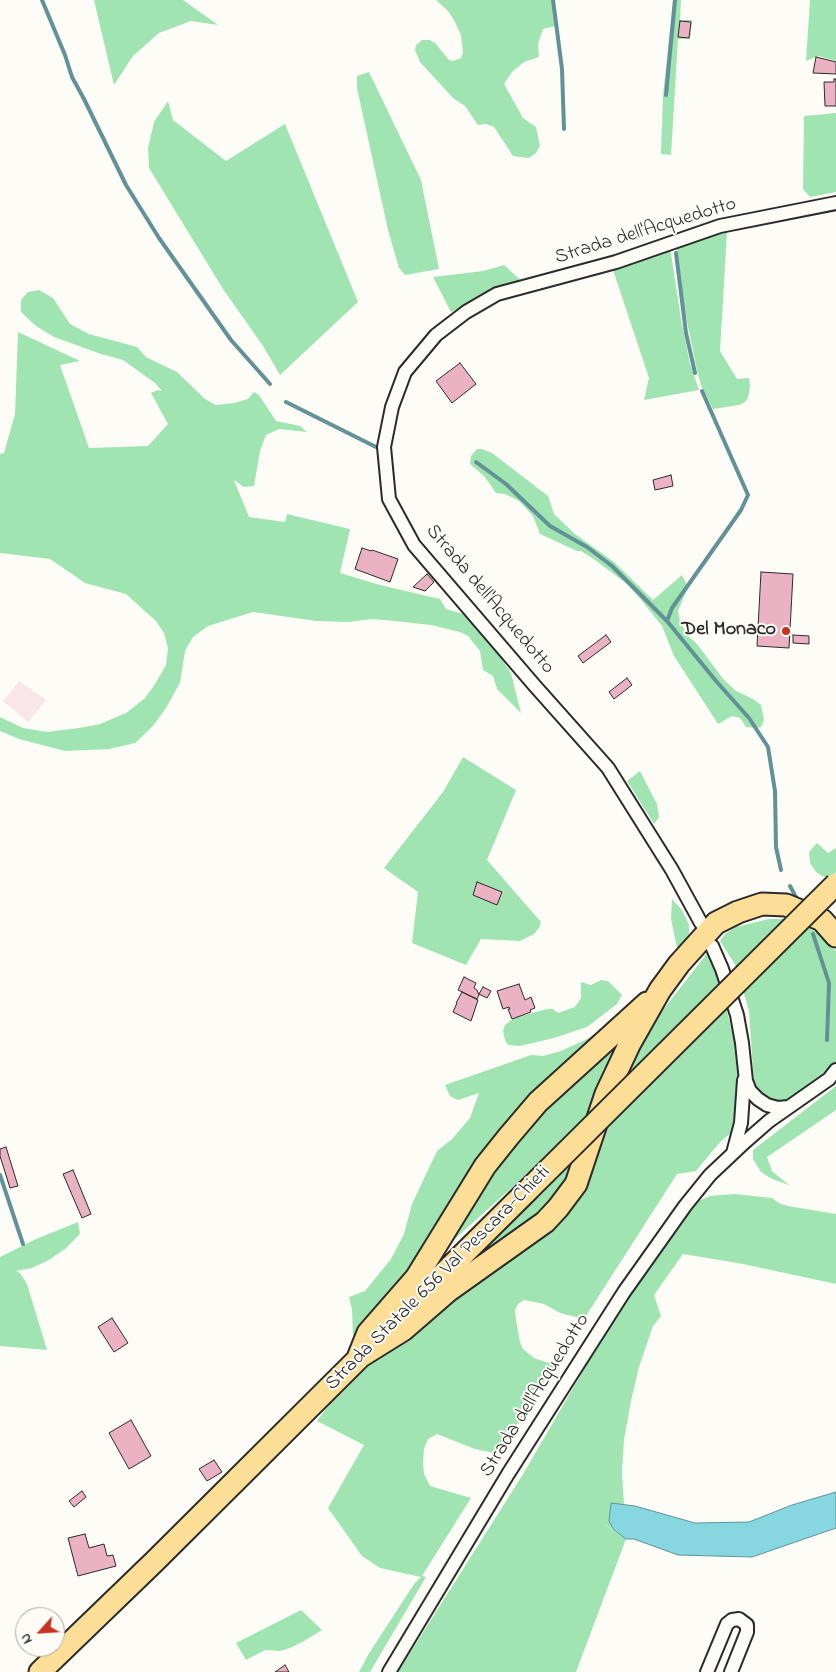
<!DOCTYPE html>
<html>
<head>
<meta charset="utf-8">
<style>
	body { margin:0 }
	#map { position:relative; width:836px; height:1672px; overflow:hidden; background:#fdfcf7; font-family:"Indie Flower",sans-serif }
	canvas { display:block }
	.north { position:absolute; left:15px; top:1607px; width:50px; height:50px; box-sizing:border-box; background:#fdfcf7; border:1px solid #a9a8a5; border-radius:50%; rotate:244deg; font-size:14px; font-weight:700; line-height:20px; text-align:center; color:#2b2b2b }
	.north::after { content:''; display:block; margin:auto; width:18px; height:22px; background:#c8321e; clip-path:polygon(50% 0,100% 100%,50% 72%,0 100%) }
</style>
</head>
<body>
<div id="map">
<canvas width="836" height="1672"></canvas>
<div class="north">N</div>
</div>
<script>
const context = document.querySelector('canvas').getContext('2d');
context.lineJoin = 'round';
function fillPath(path, color) { context.fillStyle = color; context.fill(path, 'evenodd'); }
const toPath = rows => new Path2D(rows.map(r => 'M' + r).join(''));
function stroke(path, color, width, dash) { context.strokeStyle = color; context.lineWidth = width; context.lineCap = dash ? 'butt' : 'round'; context.setLineDash(dash || []); context.stroke(path); }
function drawText(font, color, halo, rows, align = 'center') {
  context.font = font + ' "Indie Flower",sans-serif'; context.lineWidth = 4; context.setLineDash([]); context.textBaseline = 'middle'; context.strokeStyle = halo; context.fillStyle = color; for (const [text, x, y, turn = 0] of rows) {
    context.save(); context.translate(x, y); context.rotate((+turn || 0) * Math.PI / 180); context.textAlign = isNaN(turn) ? turn : align; if (halo) context.strokeText(text, 0, 0); context.fillText(text, 0, 0); context.restore();
  }
}
fillPath(toPath([
	[19,681,46,700,28,722,3,701]
]), '#f8e6e8');
fillPath(toPath([
	[94,0,183,0,218,25,191,21,159,33,133,56,114,85],
	[436,0,552,0,556,26,543,29,538,44,539,57,524,62,512,72,504,84,523,118,536,127,540,146,536,153,529,158,513,156,494,127,486,124,478,125,465,106,453,98,420,62,415,50,416,45,422,40,430,40,436,44,449,60,453,61,461,58,463,53,461,35,454,20,448,11],
	[673,0,681,0,680,20,692,20,690,39,678,39,671,155,661,154,663,95],
	[810,0,836,0,836,61,818,56,806,61],
	[369,72,421,180,439,269,405,275,399,268,388,230,357,88,357,76],
	[168,101,173,120,226,161,285,124,358,302,280,375,263,346,223,289,149,168,148,148,154,122],
	[836,113,836,192,810,197,803,189,804,116],
	[727,231,720,351,737,379,749,378,750,386,748,398,745,402,739,405,713,409,701,385,697,371,682,297,676,245],
	[670,247,681,319,690,364,699,390,644,400,649,378,612,267],
	[504,265,524,283,483,297,451,312,433,277,483,271],
	[39,290,53,298,70,324,89,334,137,347,146,357,177,372,205,399,216,405,234,403,248,399,254,392,259,395,276,421,300,426,307,432,279,429,266,435,260,451,254,486,244,487,234,480,249,517,285,522,287,514,350,529,340,573,380,585,440,599,446,609,463,614,499,655,511,673,521,713,497,689,493,676,483,670,480,651,468,636,460,632,431,625,404,622,373,619,347,622,316,621,253,612,208,626,193,637,185,651,180,683,166,708,153,726,135,743,109,749,65,751,19,739,0,731,0,717,23,728,47,732,79,728,100,724,126,713,145,698,155,684,166,665,168,648,164,633,156,621,126,594,85,583,50,559,0,553,0,454,4,453,15,414,18,332,80,361,60,365,89,448,148,446,168,424,151,393,158,390,162,391,155,383,123,360,101,354,54,337,36,326,21,312,21,300,28,292],
	[477,449,482,449,492,453,548,496,554,514,575,534,614,562,653,600,682,575,688,587,678,611,680,621,687,635,697,644,724,680,736,691,753,699,761,705,764,720,761,727,756,728,746,727,740,718,732,716,718,724,674,656,662,626,642,601,627,584,595,560,581,551,577,551,540,534,533,516,519,501,505,494,496,493,484,476,470,464,471,456],
	[463,757,516,790,487,860,541,922,539,928,534,934,520,941,481,939,466,965,412,943,418,892,384,868,443,792],
	[640,771,657,804,659,817,654,824,627,781],
	[817,843,828,853,836,848,836,872,830,878,822,876,816,872,810,863,809,852],
	[672,899,682,910,689,925,689,934,685,940,677,948,671,919],
	[769,919,788,919,819,933,836,951,836,1063,820,1078,783,1103,772,1103,760,1096,754,1085,749,1011,736,966,720,941,725,934,736,927],
	[708,952,714,964,720,987,607,1097,649,1028],
	[601,980,608,981,622,995,617,1004,587,1027,554,1038,520,1046,508,1045,505,1040,503,1031,505,1025,514,1018,547,1009,553,1009,558,1013,575,1007,581,998,581,982,591,985],
	[725,1003,736,1049,738,1077,737,1101,731,1133,720,1142,696,1171,677,1174,584,1319,560,1313,544,1304,524,1300,518,1304,515,1310,516,1320,520,1342,523,1349,534,1358,555,1365,498,1454,475,1449,437,1434,428,1439,424,1449,423,1463,424,1474,430,1486,471,1498,422,1576,426,1577,370,1672,359,1672,368,1655,414,1584,421,1577,380,1568,362,1556,328,1508,364,1445,317,1421,342,1387,372,1358,547,1233,596,1133],
	[638,1017,610,1076,577,1129,448,1245,516,1135],
	[608,1026,412,1267,353,1337,352,1309,349,1297,365,1291,391,1259,404,1234,412,1204,437,1151,452,1139,470,1118,479,1093,458,1100,450,1096,445,1085,531,1055,543,1056,561,1051,585,1040],
	[836,1086,836,1110,767,1157,772,1171,789,1185,772,1179,761,1172,753,1159,753,1150],
	[570,1158,572,1171,555,1202,457,1275],
	[735,1194,772,1198,779,1203,788,1206,836,1214,836,1284,743,1264,683,1254,654,1295,661,1316,653,1326,639,1367,631,1401,624,1440,622,1472,624,1505,611,1503,609,1521,614,1530,603,1523,626,1539,576,1672,398,1672,525,1471,595,1350,633,1289,696,1202,710,1196],
	[78,1222,80,1234,65,1249,47,1261,32,1268,16,1271,20,1273,27,1284,47,1350,0,1346,0,1257,36,1239],
	[301,1610,322,1630,304,1641,290,1648,280,1651,265,1650,246,1660,236,1643]
]), '#a0e5b1');
const water = toPath([
	[836,1492,836,1528,752,1557,678,1555,634,1539,626,1539,614,1530,609,1521,611,1503,635,1506,695,1523,749,1522,792,1505,836,1492]
]);
fillPath(water, '#86d7df');
stroke(water, '#629297', 1);
stroke(toPath([
	[42,0,65,55,72,77,84,99,126,185,159,238,231,340,270,384],
	[553,0,562,69,564,129],
	[666,95,675,0],
	[676,253,686,333,695,373],
	[286,402,378,448],
	[476,462,506,484,550,526,587,547,612,566,667,621,716,681,749,718,768,747,775,791,776,847,781,870],
	[667,621,672,608,741,510,748,495,702,391],
	[790,886,797,899],
	[813,934,829,983,827,1040],
	[0,1175,23,1244]
]), '#629297', 4);
const building = toPath([
	[680,21,691,22,689,38,678,37,680,21],
	[816,57,836,62,836,74,813,73,816,57],
	[834,79,836,79,836,106,825,106,824,82,834,82,834,79],
	[460,363,476,384,452,403,436,381,460,363],
	[671,475,673,486,655,490,653,480,671,475],
	[362,548,371,551,372,550,398,559,390,582,355,569,362,548],
	[761,572,793,574,789,648,757,646,761,572],
	[427,574,434,582,425,591,413,587,427,574],
	[606,635,611,642,583,663,578,656,606,635],
	[793,635,809,636,809,644,793,643,793,635],
	[627,678,632,685,614,699,609,692,627,678],
	[477,882,502,892,497,905,473,895,477,882],
	[464,977,476,983,474,988,477,990,479,995,477,999,458,990,464,977],
	[519,984,525,1000,531,997,535,1008,530,1010,531,1012,512,1019,508,1009,510,1009,509,1007,503,1009,497,991,519,984],
	[483,987,491,991,487,998,479,994,483,987],
	[462,992,478,1000,471,1021,453,1012,457,1003,456,1003,462,992],
	[6,1147,18,1186,10,1188,0,1156,0,1149,6,1147],
	[73,1170,91,1214,82,1218,63,1174,73,1170],
	[112,1318,128,1343,114,1352,98,1327,112,1318],
	[131,1420,151,1456,129,1469,109,1433,131,1420],
	[214,1460,222,1472,207,1481,199,1469,214,1460],
	[82,1491,86,1497,74,1507,69,1501,82,1491],
	[85,1534,89,1548,104,1544,107,1556,113,1555,116,1566,78,1576,68,1538,85,1534],
	[285,1665,289,1672,275,1672,285,1665]
]);
fillPath(building, '#ebb2c4');
stroke(building, '#2b2b2b', 1);
const minor = toPath([
	[701,923,672,870,608,768,535,686,414,545,389,499,384,447,392,407,405,372,436,335,466,312,497,294,616,262,720,226,836,203],
	[712,946,722,969,737,1015,742,1043,746,1081,750,1091,758,1099,767,1105,778,1108,788,1107],
	[733,1153,741,1123,744,1080],
	[389,1672,508,1474,624,1292,685,1206,710,1175,745,1142,769,1121,829,1079,836,1070],
	[707,1672,727,1624,732,1620,739,1619,747,1625,747,1632,731,1672]
]);
const trunk = toPath([
	[408,1309,527,1191],
	[358,1358,403,1330,448,1291,545,1222,558,1208,576,1184,606,1094,630,1043,660,990,679,964,716,923,738,912,762,904,786,905,822,920,836,936],
	[358,1358,368,1333,416,1278,485,1166,509,1136,538,1102,647,1003],
	[40,1672,155,1561,367,1350]
]);
stroke(minor, '#2b2b2b', 16);
stroke(trunk, '#2b2b2b', 25);
stroke(minor, '#fdfcf7', 12);
stroke(trunk, '#fdde96', 21);
const trunkBridge = toPath([
	[527,1191,836,884]
]);
stroke(trunkBridge, '#2b2b2b', 25, []);
stroke(trunkBridge, '#fdde96', 21);
for (const [x, y, r, color] of [
	[786,631,5,"#c8321e"]
]) { const dot = new Path2D(); dot.arc(x, y, r, 0, 2 * Math.PI); context.fillStyle = color; context.fill(dot); stroke(dot, '#fdfcf7', 2); }
drawText('20px', '#2b2b2b', '#fdfcf7', [
	["Strada dell'Acquedotto",646,232,-17],
	["Strada dell'Acquedotto",489,600,50],
	["Strada Statale 656 Val Pescara-Chieti",439,1279,-45],
	["Strada dell'Acquedotto",536,1396,-58]
]);
drawText('bold 20px', '#2b2b2b', '#fdfcf7', [
	["Del Monaco",776,631]
], 'right');
</script>
</body>
</html>
